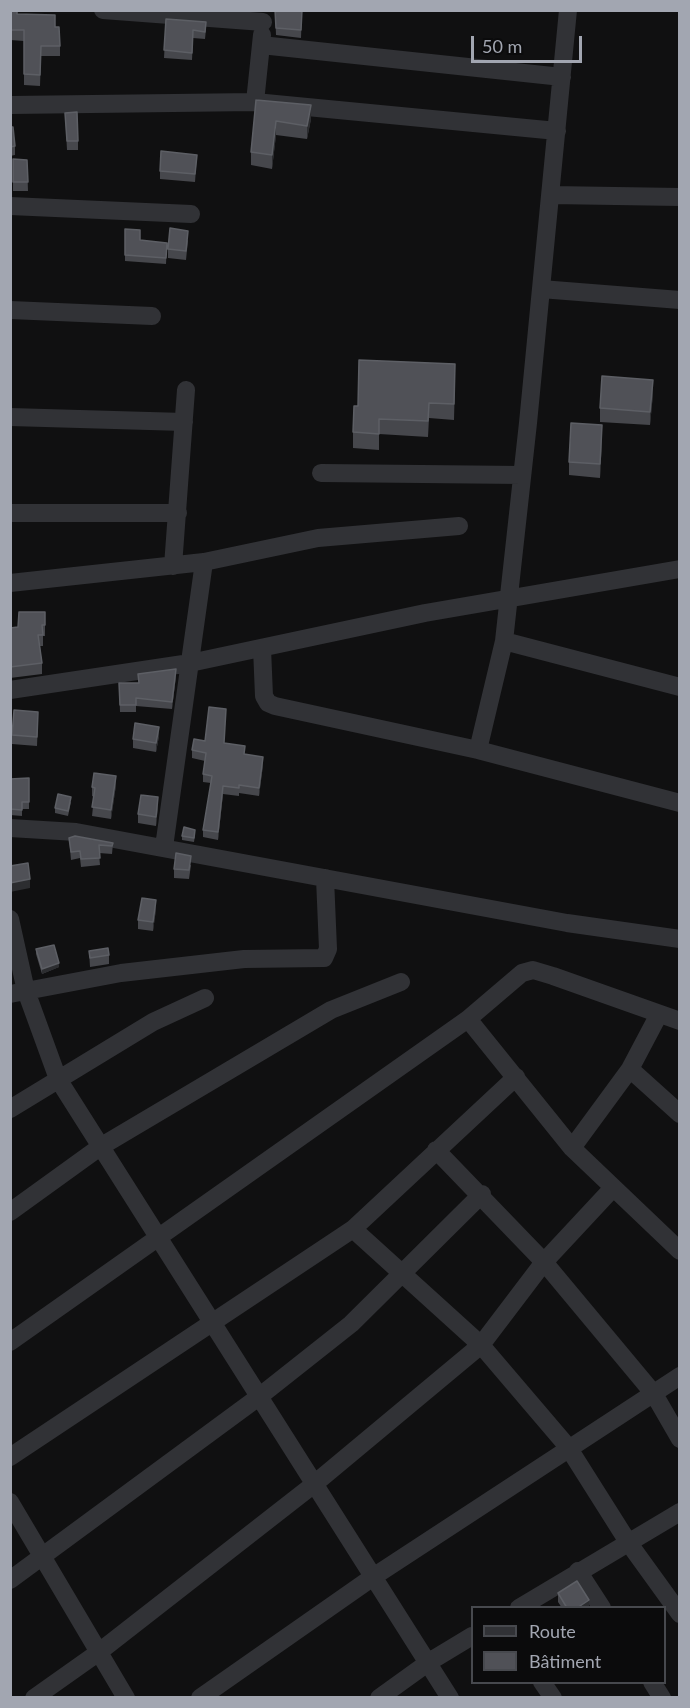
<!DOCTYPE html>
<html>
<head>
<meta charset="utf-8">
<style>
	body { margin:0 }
	#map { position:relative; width:690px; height:1708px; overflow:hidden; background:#101011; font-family:Lato,sans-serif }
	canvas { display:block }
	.frame { position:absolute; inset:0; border:12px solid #a2a6b1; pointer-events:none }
	.legend { position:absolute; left:471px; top:1606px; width:195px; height:78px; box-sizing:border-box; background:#0b0b0c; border:2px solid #47494e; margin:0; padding:8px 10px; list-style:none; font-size:18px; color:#a2a6b1 }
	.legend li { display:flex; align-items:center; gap:12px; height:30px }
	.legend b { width:30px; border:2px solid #47494e }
	.scale { position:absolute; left:471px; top:36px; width:111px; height:27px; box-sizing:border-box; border:3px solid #a2a6b1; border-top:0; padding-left:8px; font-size:18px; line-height:21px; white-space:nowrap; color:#a2a6b1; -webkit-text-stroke:4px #0b0b0c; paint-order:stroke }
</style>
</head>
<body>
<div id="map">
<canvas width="690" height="1708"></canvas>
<div class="frame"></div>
<ul class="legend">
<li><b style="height:8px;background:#313236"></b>Route</li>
<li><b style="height:16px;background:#505157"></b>Bâtiment</li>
</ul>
<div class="scale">50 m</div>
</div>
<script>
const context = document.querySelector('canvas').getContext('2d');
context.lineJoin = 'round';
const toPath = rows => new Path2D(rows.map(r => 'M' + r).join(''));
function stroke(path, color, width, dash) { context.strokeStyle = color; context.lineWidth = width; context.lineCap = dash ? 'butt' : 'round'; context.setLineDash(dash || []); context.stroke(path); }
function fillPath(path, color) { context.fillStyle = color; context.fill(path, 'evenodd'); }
stroke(toPath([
	[103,10,263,22],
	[261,45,562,77],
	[255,102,262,35],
	[10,105,255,102,557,131],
	[551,195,680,197],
	[10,206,191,214],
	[541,289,680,300],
	[10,310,152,316],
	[10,417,184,422],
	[321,473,522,475],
	[10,513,178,513],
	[173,566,186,390],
	[10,583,204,562,318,538,459,526],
	[504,641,680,687],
	[262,648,264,696,268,703,275,706,478,750,680,803],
	[10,690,190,663,425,613,680,569],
	[478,750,504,641,528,423,568,10],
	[10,828,76,832,567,923,680,939],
	[164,847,204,562],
	[10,919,26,991,58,1079,450,1698],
	[10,994,121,973,244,959,324,958,328,949,325,878],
	[658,1016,630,1069,680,1114],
	[468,1019,572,1148,680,1251],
	[10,1109,153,1022,205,998],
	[572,1148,630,1069],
	[436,1150,544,1262,654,1394,680,1439],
	[10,1212,100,1147,331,1010,401,982],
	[353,1229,481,1345,568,1447,628,1542,680,1614],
	[10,1342,468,1019,522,973,533,970,553,976,680,1021],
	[10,1457,353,1229,516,1077],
	[10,1502,126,1698],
	[578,1571,602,1608],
	[10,1580,260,1396,351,1324,482,1194],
	[519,1608,680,1512],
	[542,1682,553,1698],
	[652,1682,662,1698],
	[34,1698,99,1652,313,1485,481,1345,544,1262,612,1189],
	[200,1698,373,1577,680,1376],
	[379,1698,429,1662,472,1636]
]), '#313236', 18);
fillPath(toPath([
	[10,10,18,10,17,14,55,27,60,46,60,56,41,56,40,86,24,85,24,41,10,40],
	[275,10,302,10,301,38,276,35],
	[166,19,206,29,205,39,193,38,192,60,164,58],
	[256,100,311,119,307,139,276,135,272,169,251,165,251,152],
	[65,113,78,141,78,150,67,150],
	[10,127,15,146,15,155,10,156],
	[197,155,195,182,160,179,160,171],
	[13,159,27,160,28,191,13,191],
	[125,229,140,240,167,243,166,264,125,261],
	[188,240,186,260,168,258,168,249],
	[455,380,454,420,429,418,428,437,379,434,379,450,353,448,353,432,358,406],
	[653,394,650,425,600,422,600,408],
	[602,439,600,478,569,475,569,462],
	[45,612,45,636,43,636,43,646,40,646,42,663,42,674,10,678,10,628,18,627],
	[176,676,172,709,136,706,136,712,120,712,119,683,138,683],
	[38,721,37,746,12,744,12,735],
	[159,736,156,752,133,748,133,739],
	[205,741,224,743,263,765,259,796,239,793,239,796,223,794,218,840,203,837,203,830,211,783,203,782,203,774,205,761,192,758,192,750],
	[29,778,29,809,22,809,22,816,10,815,10,779],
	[116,785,111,819,92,816,94,797,92,796,92,787],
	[71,802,68,816,55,813,55,808],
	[158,806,156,826,138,823,138,814],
	[195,835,194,842,182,840,182,836],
	[69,838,113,843,112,854,99,853,100,865,81,867,80,858,71,860],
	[191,865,189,879,174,878,174,869],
	[156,909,153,931,138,929,138,920],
	[36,949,59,967,42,974,36,954],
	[89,951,109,955,109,964,90,967],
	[558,1593,589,1608,562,1608,558,1602]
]), '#46474c');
fillPath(toPath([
	[311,105,311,119,307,139,307,126],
	[276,121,276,135,272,169,272,155],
	[653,380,653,394,650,425,650,412],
	[602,425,602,439,600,478,600,464],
	[176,669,176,676,172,709,172,702],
	[159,727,159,736,156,752,156,743],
	[263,757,263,765,259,796,259,788],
	[116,776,116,785,111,819,111,810],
	[223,786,223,794,218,840,218,832],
	[158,797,158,806,156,826,156,817],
	[30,879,30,888,10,892,10,883],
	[156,900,156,909,153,931,153,922],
	[59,963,59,967,42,974,42,969],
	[589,1600,589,1608,577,1608]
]), '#2c2d30');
const building = toPath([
	[10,10,17,10,17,14,55,15,55,27,59,27,60,46,41,46,40,75,24,74,24,30,10,30,10,10],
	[275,10,302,10,301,30,276,28,275,10],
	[166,19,206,22,205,32,193,30,192,53,164,50,166,19],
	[256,100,311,105,307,126,276,121,272,155,251,152,256,100],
	[77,112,78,141,67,141,65,113,77,112],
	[10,127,13,127,15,146,10,147,10,127],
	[161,151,197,155,195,174,160,171,161,151],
	[13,159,27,160,28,182,13,182,13,159],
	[170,228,188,231,186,251,168,249,170,228],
	[125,229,140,230,140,240,167,243,166,258,125,255,125,229],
	[359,360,455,364,454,404,429,403,428,421,379,419,379,434,353,432,354,406,358,406,359,360],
	[602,376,653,380,650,412,600,408,602,376],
	[571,423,602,425,600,464,569,462,571,423],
	[19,612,45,612,45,625,42,625,43,635,38,635,42,663,10,667,10,628,18,627,19,612],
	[176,669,172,702,136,698,136,705,120,705,119,683,139,683,138,674,176,669],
	[209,707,226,709,224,743,245,746,244,754,263,757,259,788,239,785,239,788,223,786,218,832,203,830,212,776,203,774,206,753,192,750,194,739,205,741,209,707],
	[14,710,38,712,37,737,12,735,14,710],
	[135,723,159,727,156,743,133,739,135,723],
	[94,773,116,776,111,810,92,807,95,788,92,787,94,773],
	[29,778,29,802,22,802,22,810,10,809,10,779,29,778],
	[58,794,71,797,68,811,55,808,58,794],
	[141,795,158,797,156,817,138,814,141,795],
	[184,827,195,830,194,838,182,836,184,827],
	[75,836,113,843,112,846,99,845,100,858,81,859,80,851,71,852,69,838,75,836],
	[176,853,191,856,189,870,174,869,176,853],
	[28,863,30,879,10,883,10,866,28,863],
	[142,898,156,900,153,922,138,920,142,898],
	[54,945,59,963,42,969,36,949,54,945],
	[108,948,109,955,90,958,89,951,108,948],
	[577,1581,589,1600,577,1608,567,1608,558,1593,577,1581]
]);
fillPath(building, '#505157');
stroke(building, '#5d5f65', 1.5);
</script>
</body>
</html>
